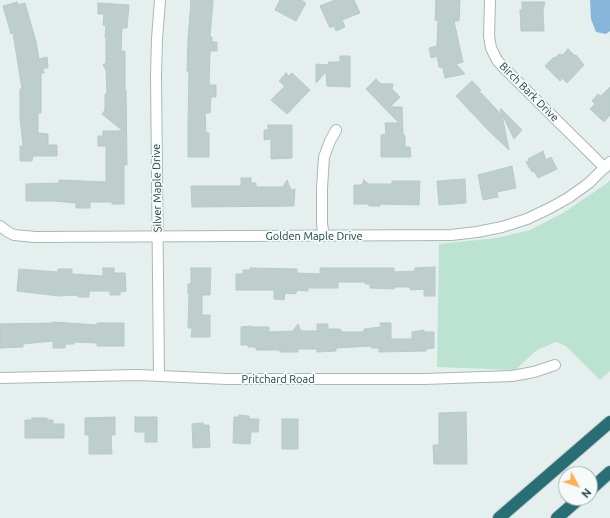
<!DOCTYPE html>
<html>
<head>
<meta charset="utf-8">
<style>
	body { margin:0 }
	#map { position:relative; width:610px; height:518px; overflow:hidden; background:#e5f0ee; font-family:Ubuntu,sans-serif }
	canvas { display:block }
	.north { position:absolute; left:558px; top:466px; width:40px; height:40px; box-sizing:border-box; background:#f6fbfa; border:1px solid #a1b2b1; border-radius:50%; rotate:130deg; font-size:11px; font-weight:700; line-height:16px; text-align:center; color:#214444 }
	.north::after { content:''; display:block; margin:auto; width:14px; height:18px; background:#ffaf54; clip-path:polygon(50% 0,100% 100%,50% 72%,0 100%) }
</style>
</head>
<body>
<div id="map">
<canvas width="610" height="518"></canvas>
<div class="north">N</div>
</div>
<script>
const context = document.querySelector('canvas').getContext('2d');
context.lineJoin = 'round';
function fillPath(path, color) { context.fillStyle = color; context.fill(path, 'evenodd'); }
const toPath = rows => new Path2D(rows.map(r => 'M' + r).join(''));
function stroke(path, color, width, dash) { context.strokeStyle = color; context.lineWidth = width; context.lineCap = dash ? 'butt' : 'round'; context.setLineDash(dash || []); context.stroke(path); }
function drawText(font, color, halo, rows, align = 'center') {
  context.font = font + ' Ubuntu,sans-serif'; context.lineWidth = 3.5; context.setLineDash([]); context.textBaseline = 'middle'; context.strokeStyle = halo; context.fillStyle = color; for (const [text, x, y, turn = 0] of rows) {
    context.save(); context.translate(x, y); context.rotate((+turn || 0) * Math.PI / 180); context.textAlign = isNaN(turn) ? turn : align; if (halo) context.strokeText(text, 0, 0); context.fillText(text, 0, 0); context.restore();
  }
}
fillPath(toPath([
	[610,180,610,371,600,380,566,346,556,342,537,350,515,370,437,367,439,244,496,238,530,230,563,213,607,183]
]), '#bce3d2');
fillPath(toPath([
	[590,0,610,0,610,31,606,34,596,32,591,19]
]), '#88b6da');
const building = toPath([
	[191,0,213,0,210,37,212,37,212,42,217,42,217,51,210,51,209,85,216,85,216,97,211,97,210,113,205,113,206,133,209,133,209,157,188,157,188,124,189,71,187,71,188,40,191,0],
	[280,0,301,0,306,3,296,21,275,10,280,0],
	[335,0,354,0,360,13,342,20,345,27,336,31,334,26,330,28,320,6,335,0],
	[436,0,460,0,459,21,454,21,463,62,456,64,465,74,445,78,443,68,439,67,437,56,431,58,429,48,437,46,438,21,435,20,436,0],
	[17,2,18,5,25,3,36,42,39,59,47,57,48,68,43,68,44,73,41,73,41,113,38,113,38,133,48,134,48,145,57,145,57,156,33,156,32,161,20,161,20,146,23,146,20,118,20,89,22,89,13,33,11,34,3,6,17,2],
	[522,2,545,2,543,10,544,31,521,31,520,10,522,10,522,2],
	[98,3,129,5,127,28,122,28,121,51,125,51,125,90,126,90,127,165,124,165,124,204,112,204,112,202,90,202,90,208,76,208,76,203,54,201,26,201,26,184,59,183,59,180,106,182,106,146,98,146,98,136,103,136,103,131,123,131,102,114,105,110,105,94,107,94,106,70,103,65,106,63,106,38,105,37,106,26,103,25,104,14,98,14,98,3],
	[568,49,575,56,576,55,584,65,567,83,562,78,560,81,545,66,554,57,555,58,559,54,563,55,568,49],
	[340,56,350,56,350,87,327,86,326,72,316,83,316,64,327,65,329,62,340,62,340,56],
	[286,73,289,76,292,73,310,90,287,114,271,100,285,86,279,81,286,73],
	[376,79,381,84,393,84,392,89,400,97,390,107,402,107,403,134,405,136,405,147,410,147,411,157,381,157,381,135,386,134,385,123,399,123,366,89,376,79],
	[472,81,481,90,479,91,502,115,509,150,488,130,456,96,472,81],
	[610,87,610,115,604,122,590,109,595,104,592,101,598,94,601,96,610,87],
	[501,109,522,130,514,139,500,110,501,109],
	[268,125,292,125,292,158,271,159,271,139,264,140,264,130,268,130,268,125],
	[543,151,546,160,551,157,557,169,538,178,534,171,532,172,526,162,529,161,528,159,543,151],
	[512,166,516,188,497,192,498,197,483,200,478,175,512,166],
	[241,178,251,178,251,183,256,183,256,187,283,187,287,180,291,190,295,189,294,206,192,207,191,186,241,186,241,178],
	[465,179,466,203,439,205,437,181,465,179],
	[364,180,368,184,392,184,392,181,420,181,419,205,380,204,380,206,369,206,369,204,354,204,354,185,362,185,364,180],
	[435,267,435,296,424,296,424,289,411,290,409,287,394,287,394,289,370,288,370,284,365,284,365,282,338,282,338,288,308,288,308,291,298,290,295,294,285,293,284,300,274,299,274,290,236,290,236,274,243,274,243,270,250,270,250,268,297,269,297,273,320,274,320,268,394,268,394,272,415,271,415,268,435,267],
	[103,268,114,268,114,273,125,273,126,291,120,292,120,295,110,295,110,291,89,291,89,297,78,297,78,295,59,296,17,291,19,269,58,272,58,269,72,269,72,274,103,276,103,268],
	[191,268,211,268,210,295,202,295,202,315,210,315,210,337,191,337,192,328,188,328,189,294,188,294,188,284,191,284,191,268],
	[53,322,97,325,97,323,124,323,124,346,97,346,97,343,74,342,74,344,65,344,65,348,53,348,53,341,23,344,23,347,0,348,0,324,53,323,53,322],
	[380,323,391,323,391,339,412,339,412,332,424,330,424,332,434,332,434,348,426,349,426,351,379,352,379,348,371,348,371,346,336,348,336,351,317,352,317,349,298,349,298,352,280,352,280,350,256,350,256,347,248,347,248,345,241,345,241,327,251,326,251,327,269,327,269,332,293,331,298,324,301,331,317,331,317,324,328,324,328,329,340,329,342,332,364,332,364,329,381,327,380,323],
	[466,412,467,464,434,464,433,445,439,445,439,413,466,412],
	[239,415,249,416,249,419,259,419,258,432,251,432,250,444,233,443,234,417,239,417,239,415],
	[115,417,115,435,111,435,112,454,89,454,89,435,85,435,85,418,115,417],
	[135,417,157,417,157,442,145,442,145,432,135,432,135,417],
	[32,418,47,418,47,420,53,420,53,424,64,424,64,438,25,438,25,420,32,420,32,418],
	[282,419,298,419,298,449,282,449,282,419],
	[203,423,203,425,209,425,210,447,193,448,192,424,203,423]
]);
fillPath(building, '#bdcecb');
stroke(building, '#b6cac8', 1);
const minor = toPath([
	[490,0,489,36,491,48,497,60,503,67,605,168],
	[0,226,8,232,14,235,35,237,451,235,477,232,502,227,527,219,550,208,568,198,589,183,610,162],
	[324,236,322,224,322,188,324,157,330,141,336,130],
	[159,376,156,75,157,39,160,0],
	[0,378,138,375,227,379,424,379,512,376,534,372,555,365]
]);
const motorway = toPath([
	[590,490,610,472],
	[499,518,610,422],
	[557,518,580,498]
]);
stroke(minor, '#a6b9b8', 12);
stroke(motorway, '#c1cbcb', 14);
stroke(minor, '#fff', 10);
stroke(motorway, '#296e74', 12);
drawText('11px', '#214444', '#f6fbfa', [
	["Birch Bark Drive",529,92,45],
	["Silver Maple Drive",157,188,-91],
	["Golden Maple Drive",314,236],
	["Pritchard Road",278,379]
]);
</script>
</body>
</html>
